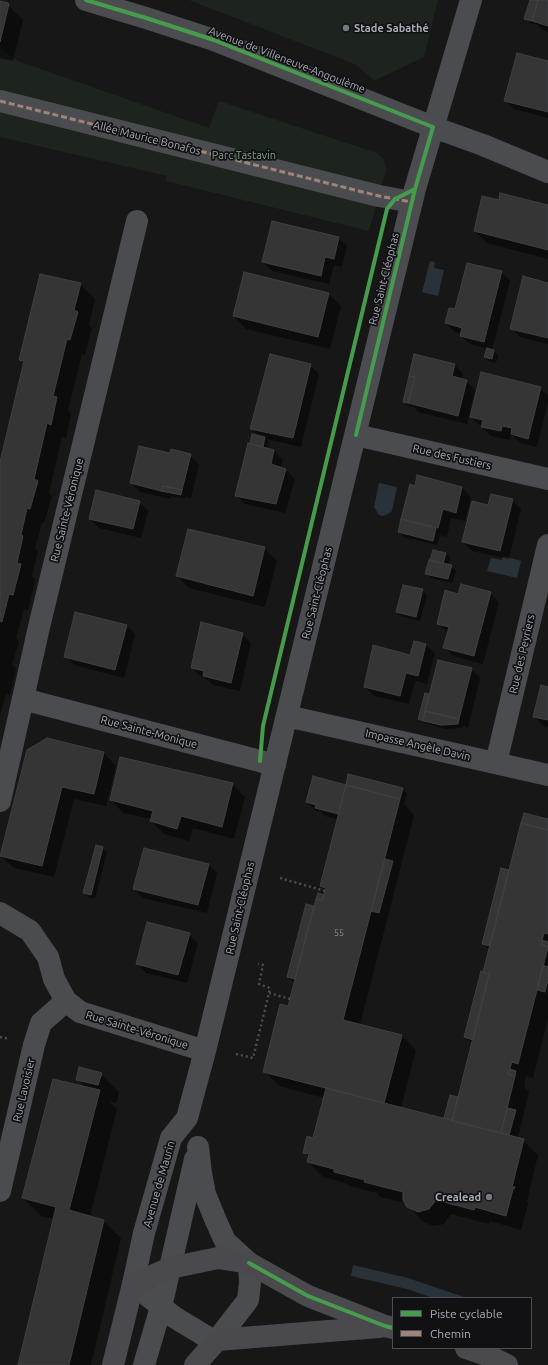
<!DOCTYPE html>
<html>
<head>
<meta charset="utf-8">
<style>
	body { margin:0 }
	#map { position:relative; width:548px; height:1365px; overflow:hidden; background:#171717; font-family:Ubuntu,sans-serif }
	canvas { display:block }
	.legend { position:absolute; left:392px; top:1297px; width:140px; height:52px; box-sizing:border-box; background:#111113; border:1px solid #4d4f55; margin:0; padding:5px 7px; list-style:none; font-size:12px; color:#a8adb8 }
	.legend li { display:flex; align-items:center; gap:8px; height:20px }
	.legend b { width:20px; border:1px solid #4d4f55 }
</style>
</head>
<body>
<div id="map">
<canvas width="548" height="1365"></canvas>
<ul class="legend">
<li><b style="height:5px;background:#469c4c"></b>Piste cyclable</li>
<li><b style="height:5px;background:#a18479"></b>Chemin</li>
</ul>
</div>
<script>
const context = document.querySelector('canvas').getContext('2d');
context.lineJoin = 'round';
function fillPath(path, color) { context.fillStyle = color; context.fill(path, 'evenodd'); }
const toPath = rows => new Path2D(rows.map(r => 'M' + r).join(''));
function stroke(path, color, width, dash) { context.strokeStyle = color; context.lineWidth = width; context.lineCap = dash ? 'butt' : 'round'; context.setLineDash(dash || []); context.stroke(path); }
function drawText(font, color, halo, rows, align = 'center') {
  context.font = font + ' Ubuntu,sans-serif'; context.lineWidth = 3.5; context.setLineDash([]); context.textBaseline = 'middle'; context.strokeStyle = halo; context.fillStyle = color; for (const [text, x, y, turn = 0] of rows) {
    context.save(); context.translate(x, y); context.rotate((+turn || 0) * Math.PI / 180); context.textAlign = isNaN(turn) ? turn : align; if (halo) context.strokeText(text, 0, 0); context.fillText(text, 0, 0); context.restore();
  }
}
fillPath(toPath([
	[189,0,438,0,424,57,374,81,357,65],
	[0,48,18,61,209,128,219,101,377,153,384,160,386,171,369,231,166,181,167,176,0,137]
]), '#1d241e');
fillPath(toPath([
	[430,261,435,262,434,268,444,270,438,296,422,292],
	[379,483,397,487,392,511,386,515,382,516,379,515,374,507],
	[503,556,521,561,517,578,487,571,491,558,502,560],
	[353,1265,408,1278,467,1298,433,1298,407,1289,351,1276]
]), '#2a3239');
fillPath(toPath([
	[531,0,548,0,548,32,542,30,538,25,530,23,526,18],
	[0,2,7,4,23,20,13,61,0,58],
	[548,62,548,118,514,109,505,100],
	[499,201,548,206,548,259,487,243,475,231],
	[338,238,347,246,342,267,334,265,329,284,272,271,263,262],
	[501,272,510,281,492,350,498,355,496,363,490,362,485,357,488,349,470,344,461,336,462,334,455,332,446,323,456,310],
	[80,284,95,299,89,325,92,328,85,355,82,354,68,410,71,413,66,439,62,437,49,493,52,496,44,523,42,523,35,549,38,551,32,576,35,580,28,610,24,609,16,638,19,641,12,665,16,669,10,695,6,694,0,716,0,466,25,364,20,359],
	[548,284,548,344,520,337,511,328],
	[328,294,341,306,330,349,246,329,234,316],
	[310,365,319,374,301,447,266,439,269,442,267,449,274,451,283,460,280,468,286,470,295,479,285,513,245,504,236,495,259,436,251,429],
	[455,365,463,374,462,380,466,381,475,390,467,424,418,412,414,407,408,406,404,401],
	[540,388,548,396,548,402,537,447,521,443,511,434,510,440,491,436,471,417],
	[170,455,190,455,199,464,191,498,185,497,185,499,171,496,170,499,140,492,131,483],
	[410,485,416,487,462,488,471,497,465,521,451,518,447,537,440,535,437,545,403,537,399,532],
	[512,500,521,509,509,559,472,551,463,542,489,506],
	[139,502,148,511,141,538,99,528,90,519],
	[264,548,277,561,265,607,189,588,177,576],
	[433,551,446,554,450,558,448,566,451,566,456,571,452,583,431,578,427,573],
	[422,590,427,595,420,621,401,616,397,612],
	[490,593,499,602,483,664,453,656,444,647,448,633,438,623,459,595],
	[126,625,135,634,124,678,74,665,65,656],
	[242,634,251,643,240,691,213,685,205,678,201,676,192,668],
	[426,645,435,654,427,684,415,681,409,704,374,696,365,687],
	[471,669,480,678,468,728,463,726,462,728,446,729,424,723,419,719,425,694,430,696],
	[548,688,548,727,543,726,534,717],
	[27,751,104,753,116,766,106,806,74,799,54,877,14,868,1,856],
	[313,777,346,786,402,789,407,794,404,804,414,815,360,1025,401,1035,416,1050,401,1108,447,1120,445,1118,458,1098,459,1099,473,1042,470,1042,465,1037,487,974,490,949,487,948,483,943,508,871,510,873,548,820,548,1018,533,1078,526,1076,524,1086,529,1092,518,1138,523,1140,538,1155,527,1201,529,1204,528,1204,521,1230,490,1221,489,1224,451,1214,444,1224,434,1226,423,1222,406,1203,380,1197,377,1193,350,1186,346,1183,323,1177,308,1162,309,1157,304,1152,314,1139,324,1098,279,1086,264,1071,289,1008,295,982,292,981,288,976,307,905,315,907,325,896,326,891,321,885,338,820,325,816,321,812,316,811,307,802],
	[449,1119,457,1121,449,1121],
	[232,784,245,797,234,839,193,828,189,841,164,834,151,821,152,819,123,813,111,800],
	[102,848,107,852,95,899,89,898,84,893],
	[208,864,217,873,207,913,143,898,134,889],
	[189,934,198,943,187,983,146,973,138,964],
	[101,1074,119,1092,116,1103,109,1101,117,1109,90,1217,103,1221,121,1238,91,1365,19,1365,54,1219,41,1216,23,1198,86,1088,77,1079]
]), '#0007');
const building = toPath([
	[530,0,538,0,532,21,524,19,530,0],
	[538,0,548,0,548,26,532,21,538,0],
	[0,1,8,3,9,4,0,42,0,1],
	[517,53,548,61,548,112,504,101,517,53],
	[500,193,548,205,548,250,474,231,482,196,499,200,500,193],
	[272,221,339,237,334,259,325,257,321,276,262,262,272,221],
	[467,263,502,271,484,342,460,336,462,328,445,323,449,308,455,309,467,263],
	[244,272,329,293,318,337,233,316,244,272],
	[40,274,81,283,74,310,78,312,70,340,67,339,53,396,57,397,51,425,47,423,34,479,38,481,30,509,27,508,21,535,23,536,17,563,21,564,13,595,9,594,2,622,0,621,0,462,24,361,19,360,40,274],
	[523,276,548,283,548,338,510,329,523,276],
	[487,348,494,350,492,359,484,357,487,348],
	[270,354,311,364,293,438,250,429,270,354],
	[414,354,455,364,452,376,467,380,458,416,408,403,415,377,409,376,414,354],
	[481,372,541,387,528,439,511,434,512,428,502,426,501,431,481,427,483,420,470,417,481,372],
	[409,376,415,377,408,403,403,402,409,376],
	[252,434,265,437,263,447,250,444,252,434],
	[248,443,274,450,271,464,286,469,276,504,235,496,248,443],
	[139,446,170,453,171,449,191,454,182,490,163,486,161,491,130,483,139,446],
	[417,475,462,487,456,513,443,509,438,528,401,519,410,484,415,486,417,475],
	[163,486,182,490,181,495,161,491,163,486],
	[96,490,140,501,133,529,89,519,96,490],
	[491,494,513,499,500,551,462,542,472,501,488,505,491,494],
	[401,519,436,528,433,541,398,532,401,519],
	[188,529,265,547,253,596,176,576,188,529],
	[433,550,446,553,443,564,430,560,433,550],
	[429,560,452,565,448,579,425,574,429,560],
	[461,584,491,592,474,656,443,648,449,627,437,624,445,590,458,594,461,584],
	[403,585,423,589,416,617,396,612,403,585],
	[75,612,127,625,115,670,64,657,75,612],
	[201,622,243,633,231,683,203,676,204,671,191,668,201,622],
	[414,641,426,644,418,676,406,673,400,696,364,687,373,645,410,655,414,641],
	[438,660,472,668,459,719,425,711,438,660],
	[541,685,548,687,548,720,533,717,541,685],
	[425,693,429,694,423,721,418,719,425,693],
	[425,711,459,719,458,724,441,725,423,721,425,711],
	[47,738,104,752,94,794,62,787,42,866,0,856,27,750,47,738],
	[120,757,233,783,222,827,181,816,177,829,150,821,153,811,110,800,120,757],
	[348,774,403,788,400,799,346,785,348,774],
	[313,776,346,785,338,814,315,808,316,805,306,802,313,776],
	[346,785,400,799,343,1020,402,1035,384,1103,263,1072,280,1004,288,1006,316,899,322,901,324,895,326,888,320,886,346,785],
	[524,813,548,819,548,830,521,823,524,813],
	[521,823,548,830,548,934,544,933,541,945,548,947,518,1064,512,1062,508,1074,515,1076,501,1133,452,1121,489,974,483,972,521,823],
	[96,845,103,847,91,895,83,893,96,845],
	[144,848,209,864,198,905,133,889,144,848],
	[385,859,393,861,379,913,371,911,385,859],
	[501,868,509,870,490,946,482,944,501,868],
	[318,893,324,895,322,901,316,899,318,893],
	[306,904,314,906,295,979,287,977,306,904],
	[147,922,190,933,178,975,136,964,147,922],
	[542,940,548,942,548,947,541,945,542,940],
	[543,965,548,967,548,980,545,992,537,990,543,965],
	[481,971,489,974,473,1040,464,1037,481,971],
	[79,1067,102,1073,98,1085,76,1080,79,1067],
	[510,1069,516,1071,515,1076,508,1074,510,1069],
	[53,1079,100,1090,69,1210,104,1220,69,1365,18,1365,56,1207,22,1198,53,1079],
	[326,1088,524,1139,512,1187,515,1187,514,1189,513,1189,506,1216,475,1207,474,1210,436,1200,429,1209,418,1212,407,1207,403,1200,403,1192,364,1182,365,1180,334,1172,334,1169,307,1162,309,1154,303,1153,307,1136,313,1138,326,1088],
	[450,1095,458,1097,452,1121,444,1118,450,1095],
	[507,1108,516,1110,509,1135,501,1133,507,1108]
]);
fillPath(building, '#353536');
stroke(building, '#3f4043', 1);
stroke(toPath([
	[280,878,325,891],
	[269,993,290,999],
	[0,1037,9,1039],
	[236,1054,253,1058,269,993,270,988,259,984,263,965,258,964]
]), '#4d4e52', 2.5, [2, 3]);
stroke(toPath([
	[86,0,146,18,214,40,433,127,483,145,548,172],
	[0,101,379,196,412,202],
	[356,435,548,479],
	[23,699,275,765],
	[287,716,548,775],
	[496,763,548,545],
	[0,801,39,627,137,221],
	[0,913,30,931,48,957,54,979,66,1001,80,1012,205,1051],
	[198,1147,201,1173,205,1194,216,1221,225,1241,249,1263,250,1283,248,1300,217,1340,207,1337,174,1317,133,1284,144,1233,171,1138,187,1118,205,1051,415,189,471,0],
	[0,1191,34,1045,41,1023,66,1001],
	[144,1365,161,1307,195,1159]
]), '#4b4c50', 22);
stroke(toPath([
	[466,1348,484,1354,507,1365],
	[113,1365,133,1284,170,1268,218,1258,249,1263,308,1296,385,1326,393,1328],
	[195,1365,217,1340,379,1327]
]), '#4a4a4e', 22);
stroke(toPath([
	[0,101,379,196,412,202]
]), '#a18479', 3, [6, 3]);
stroke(toPath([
	[86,0,146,18,214,40,433,127,415,189,356,435],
	[260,761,263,726,387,209,395,199,415,189],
	[249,1263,308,1296,385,1326,393,1328]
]), '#469c4c', 4);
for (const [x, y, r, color] of [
	[346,28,4,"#757880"],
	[489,1197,4,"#757880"]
]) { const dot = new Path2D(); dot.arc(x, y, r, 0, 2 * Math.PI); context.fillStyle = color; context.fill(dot); stroke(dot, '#111113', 1.5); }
drawText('9px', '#8b8f98', null, [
	["55",339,933]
]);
drawText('bold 11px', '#a8adb8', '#111113', [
	["Stade Sabathé",354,28],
	["Crealead",481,1197,"right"]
], 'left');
drawText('11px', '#a8adb8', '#111113', [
	["Avenue de Villeneuve-Angoulème",287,60,21],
	["Allée Maurice Bonafos",147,138,14],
	["Rue Saint-Cléophas",384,279,-76],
	["Rue des Fustiers",452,457,13],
	["Rue Sainte-Véronique",67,510,-76],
	["Rue Saint-Cléophas",317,593,-76],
	["Rue des Peyriers",522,654,-77],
	["Rue Sainte-Monique",149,732,15],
	["Impasse Angèle Davin",418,745,13],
	["Rue Saint-Cléophas",240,908,-77],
	["Rue Sainte-Véronique",137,1030,17],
	["Rue Lavoisier",24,1090,-77],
	["Avenue de Maurin",159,1184,-74]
]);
drawText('11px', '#7fa381', '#111113', [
	["Parc Tastavin",244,155]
]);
</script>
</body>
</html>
